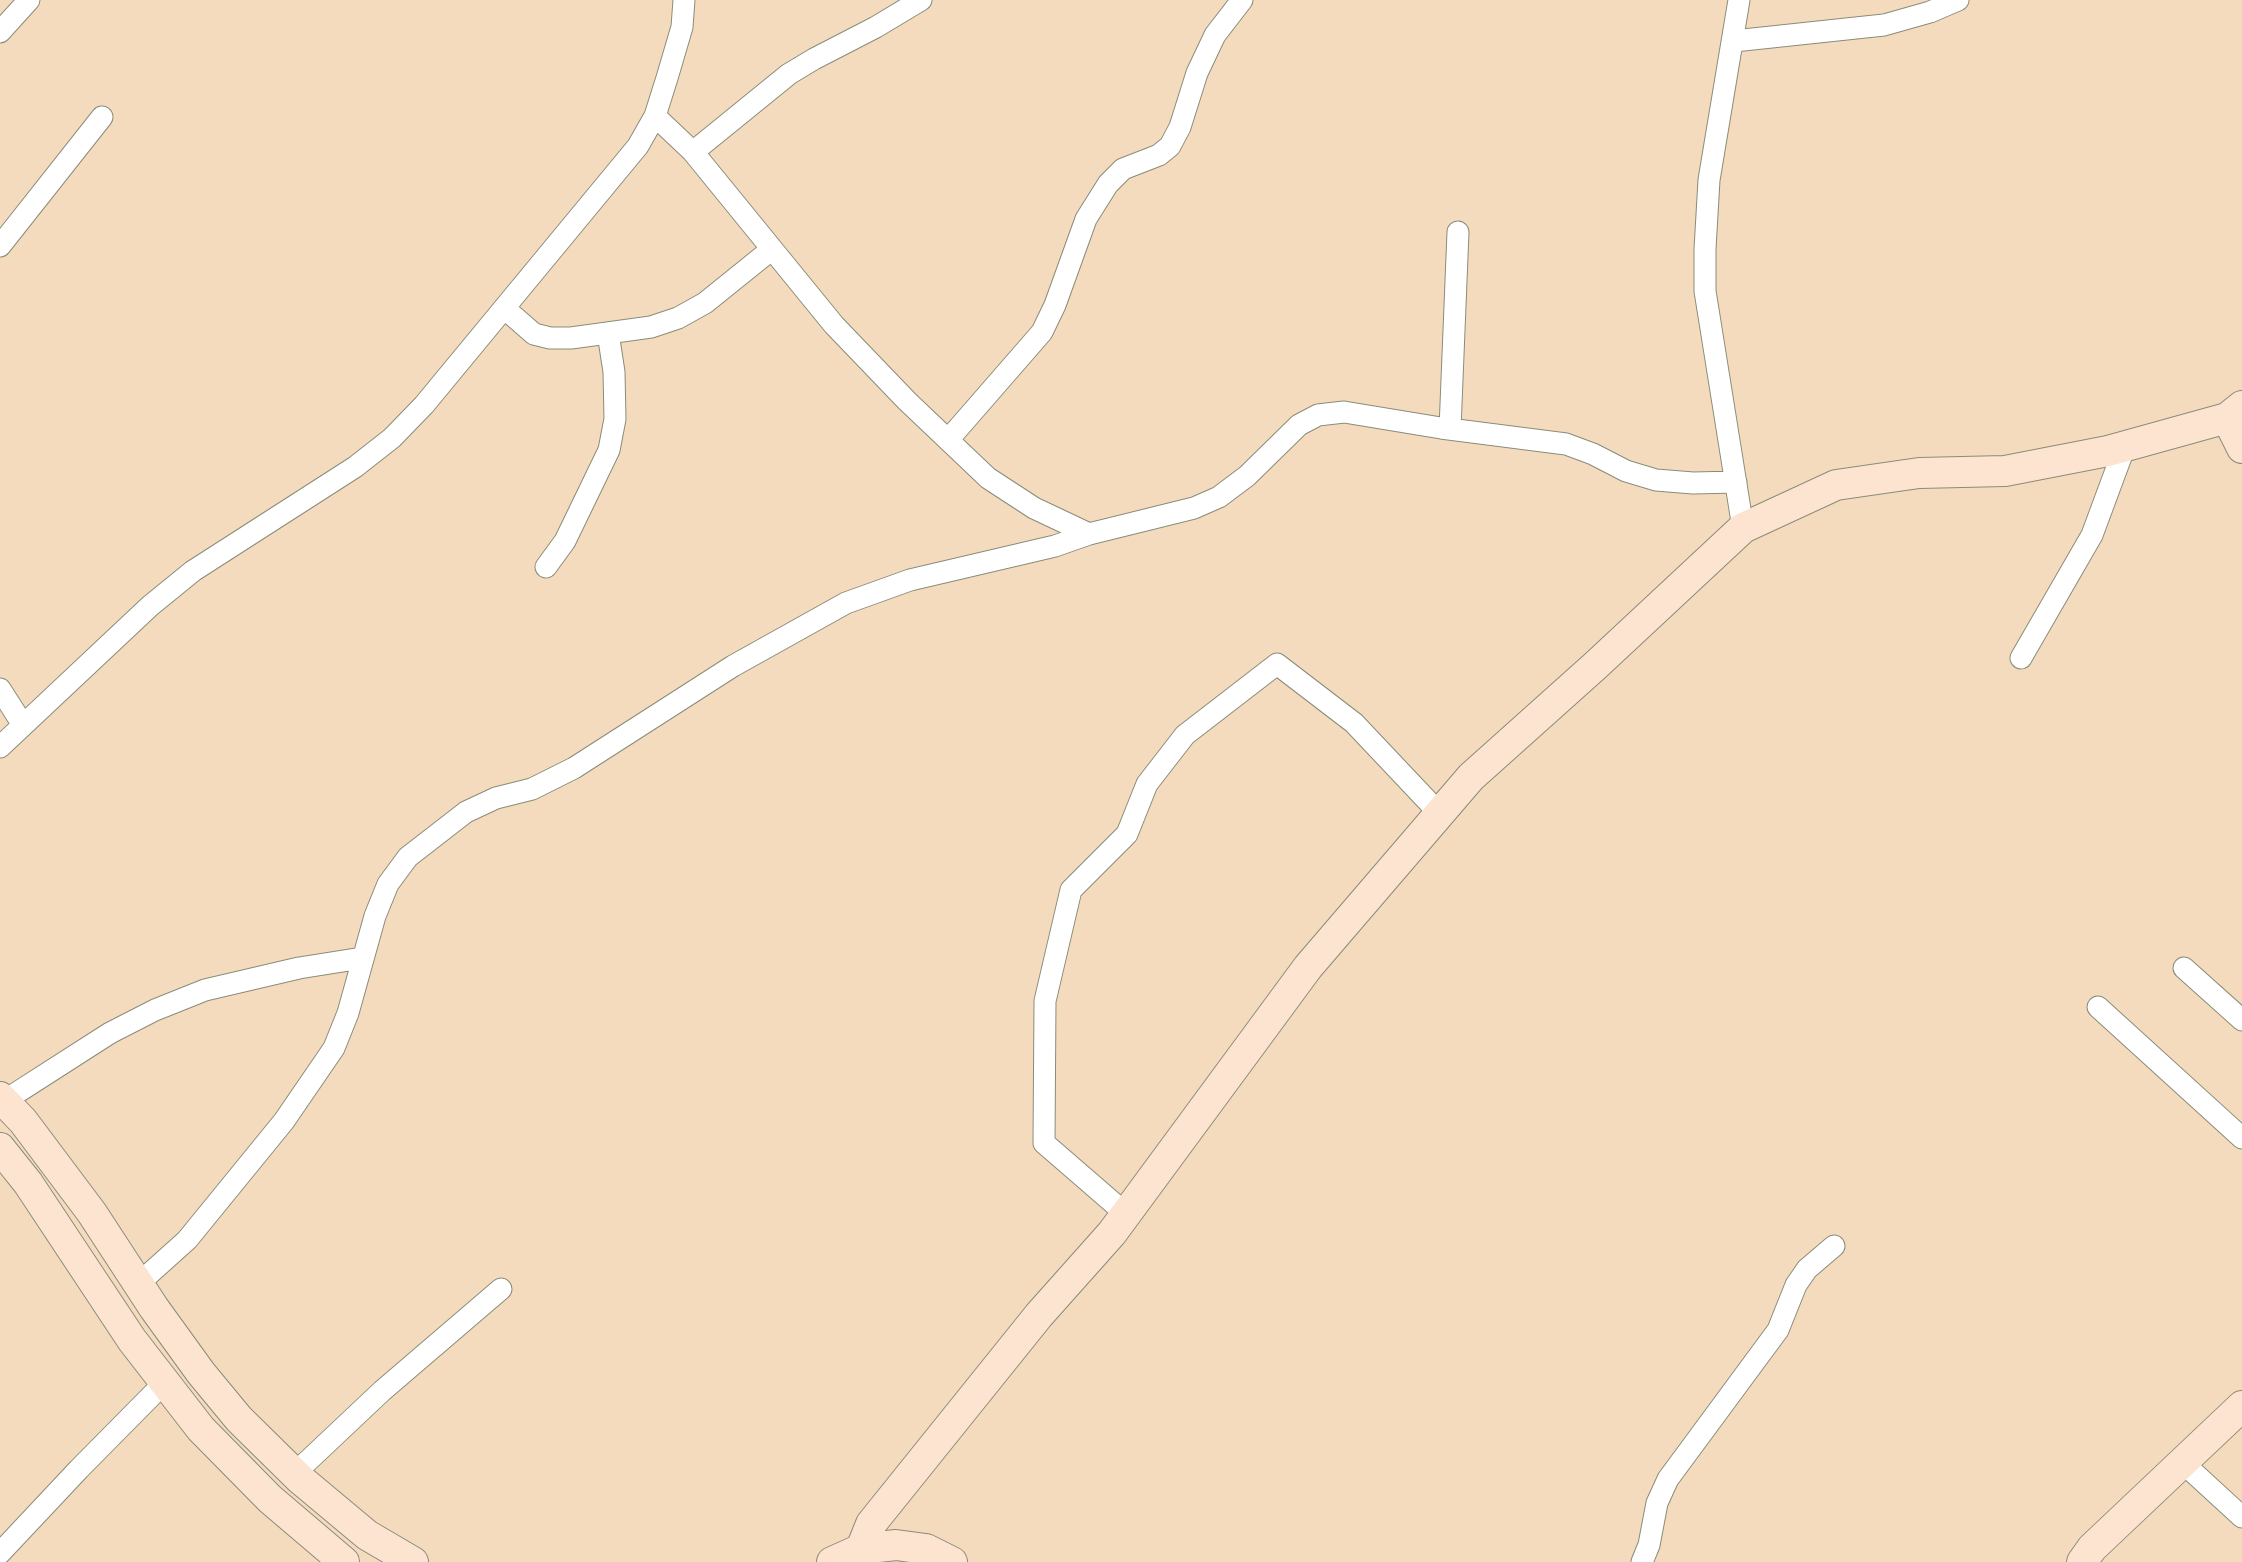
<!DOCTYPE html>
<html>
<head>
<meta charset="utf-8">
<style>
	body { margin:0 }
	canvas { display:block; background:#f4dbbe }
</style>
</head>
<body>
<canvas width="2242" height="1562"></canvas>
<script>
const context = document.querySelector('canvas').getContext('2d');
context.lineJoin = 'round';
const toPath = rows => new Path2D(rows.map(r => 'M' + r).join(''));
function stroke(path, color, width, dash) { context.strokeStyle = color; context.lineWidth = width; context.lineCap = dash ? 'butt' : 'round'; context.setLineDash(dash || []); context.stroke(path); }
const street = toPath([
	[1739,0,1709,180,1705,249,1705,291,1743,528],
	[0,32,29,0],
	[1734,41,1884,25,1930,12,1958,0],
	[655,116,693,152,834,325,907,401,988,478,1034,508,1089,534],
	[693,152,789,74,814,59,876,27,921,0],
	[0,246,102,117],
	[504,308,534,334,550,338,571,338,651,327,678,318,705,303,772,249],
	[1450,429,1458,232],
	[948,440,1042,332,1055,305,1086,219,1108,184,1123,169,1159,155,1170,146,1180,127,1197,73,1215,35,1242,0],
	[546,567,565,541,609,450,615,419,614,372,608,333],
	[2021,658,2092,535,2125,446],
	[0,689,23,725],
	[0,747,150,606,193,571,355,467,392,438,424,405,638,146,655,116,667,78,682,27,684,0],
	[2184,968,2242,1020],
	[2098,1007,2242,1138],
	[4,1101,110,1033,155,1010,205,990,299,968,362,958],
	[1126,1214,1044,1143,1045,1001,1071,890,1127,834,1147,784,1185,735,1277,664,1354,723,1440,814],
	[138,1284,187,1240,284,1121,334,1048,348,1013,375,916,388,884,408,857,466,812,496,798,532,789,574,768,733,666,846,603,910,580,1055,546,1089,534,1194,508,1219,497,1247,476,1299,425,1318,415,1344,412,1441,428,1566,444,1593,454,1626,471,1656,480,1693,483,1736,482],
	[2182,1462,2242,1517],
	[294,1474,382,1391,501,1289],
	[0,1553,79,1469,165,1382],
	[1642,1562,1649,1545,1657,1503,1668,1479,1778,1330,1796,1285,1807,1269,1834,1246]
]);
const secondary = toPath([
	[2227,418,2242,448],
	[0,1097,23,1121,92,1213,154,1308,201,1373,239,1419,300,1479,367,1535,413,1562],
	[0,1148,28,1183,132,1340,201,1429,270,1499,344,1562],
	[832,1562,861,1549,896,1545,926,1549,952,1562],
	[859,1562,861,1549,871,1524,1039,1315,1112,1233,1308,967,1471,777,1595,666,1743,528,1836,485,1919,473,2005,471,2108,451,2227,418,2242,406],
	[2082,1562,2092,1548,2242,1406]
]);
stroke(street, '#8a8c79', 23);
stroke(secondary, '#8a8c79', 32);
stroke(street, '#fff', 21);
stroke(secondary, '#fde4d1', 30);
</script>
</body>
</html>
